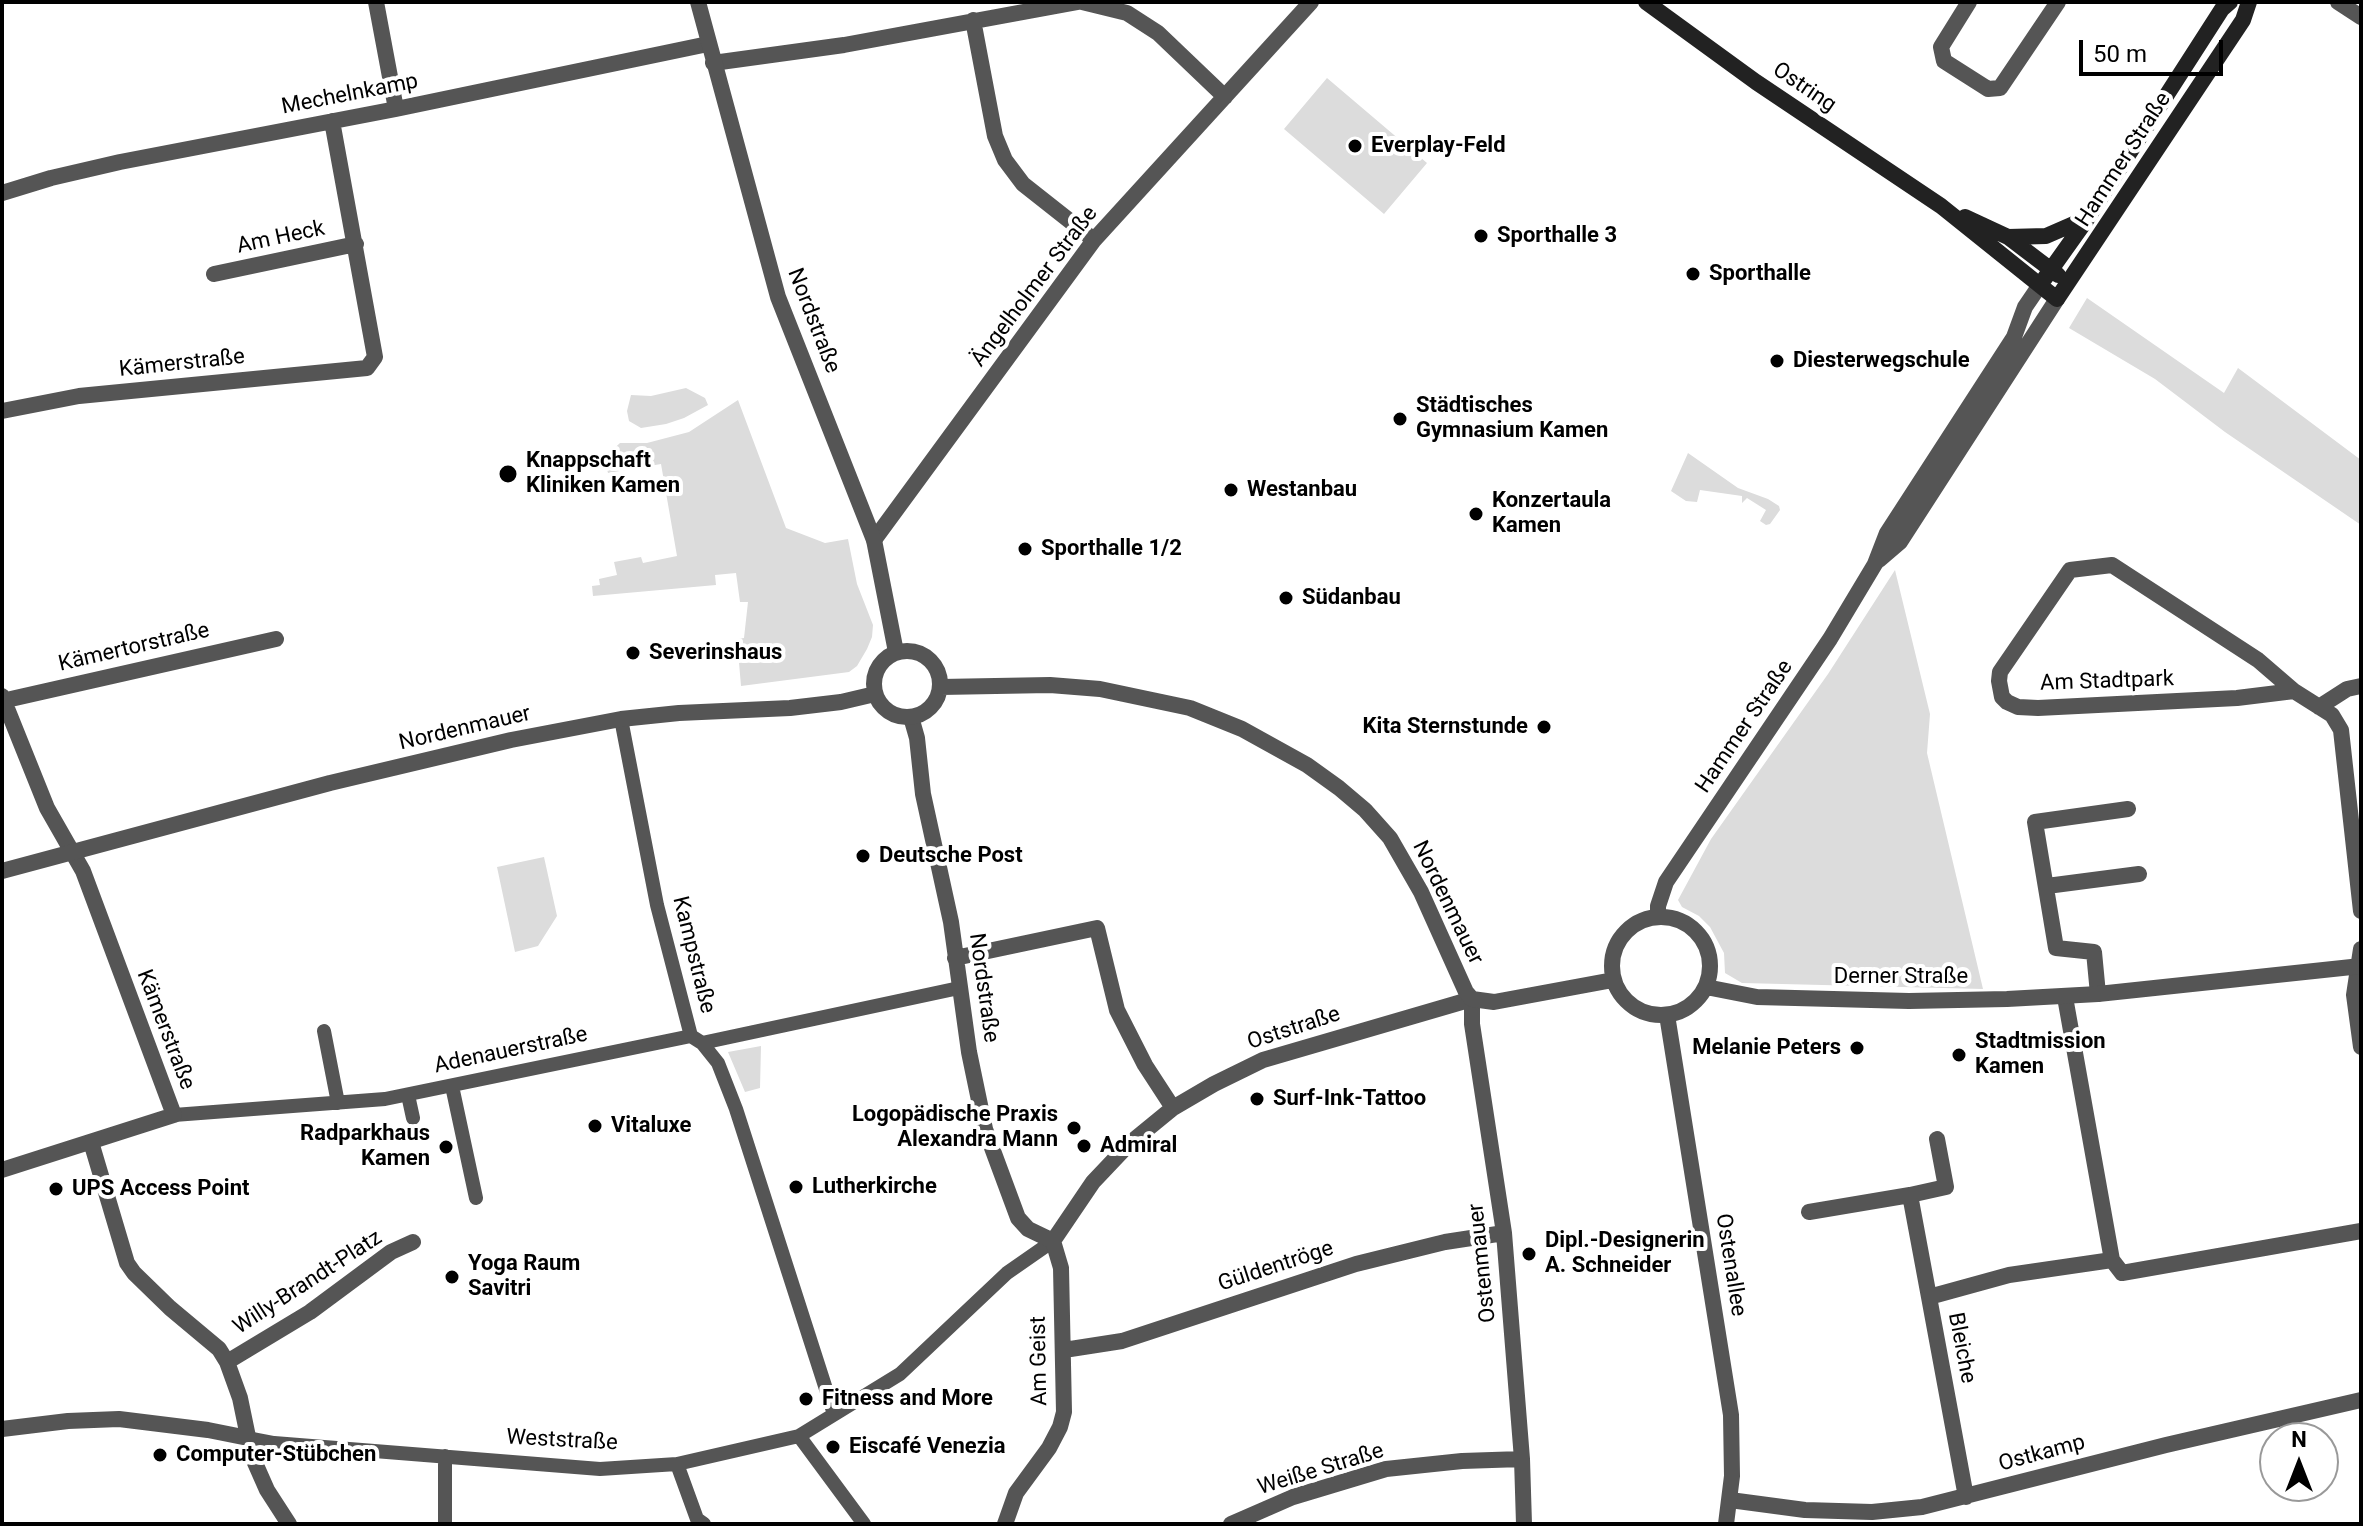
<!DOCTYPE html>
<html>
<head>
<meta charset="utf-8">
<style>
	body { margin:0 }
	#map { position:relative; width:2363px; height:1526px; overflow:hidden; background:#fff; font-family:Roboto,sans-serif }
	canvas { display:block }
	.frame { position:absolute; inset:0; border:4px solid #000; pointer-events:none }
	.north { position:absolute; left:2259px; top:1422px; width:80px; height:80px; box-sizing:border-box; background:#fff; border:2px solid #999; border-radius:50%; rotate:0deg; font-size:22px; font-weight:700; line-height:32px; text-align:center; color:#000 }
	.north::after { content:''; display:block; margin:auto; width:28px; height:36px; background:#000; clip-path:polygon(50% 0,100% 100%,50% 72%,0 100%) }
	.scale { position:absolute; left:2079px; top:40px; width:144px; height:36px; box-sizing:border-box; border:4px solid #000; border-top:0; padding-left:10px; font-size:24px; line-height:28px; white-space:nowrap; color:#000; -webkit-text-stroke:6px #fff; paint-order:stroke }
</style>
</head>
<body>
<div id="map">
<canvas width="2363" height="1526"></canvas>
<div class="frame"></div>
<div class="north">N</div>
<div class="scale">50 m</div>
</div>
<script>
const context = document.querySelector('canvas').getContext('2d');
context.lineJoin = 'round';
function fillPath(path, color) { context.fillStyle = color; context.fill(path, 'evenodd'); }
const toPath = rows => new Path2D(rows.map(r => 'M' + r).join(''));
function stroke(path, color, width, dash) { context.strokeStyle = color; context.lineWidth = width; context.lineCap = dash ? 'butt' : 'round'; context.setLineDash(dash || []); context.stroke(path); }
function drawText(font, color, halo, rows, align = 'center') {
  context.font = font + ' Roboto,sans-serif'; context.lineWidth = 8; context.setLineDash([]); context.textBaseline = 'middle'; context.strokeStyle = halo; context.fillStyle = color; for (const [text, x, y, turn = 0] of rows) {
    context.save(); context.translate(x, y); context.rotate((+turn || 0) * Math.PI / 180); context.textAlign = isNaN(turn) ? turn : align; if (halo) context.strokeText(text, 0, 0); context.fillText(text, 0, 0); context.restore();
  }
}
fillPath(toPath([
	[1327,78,1427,163,1384,214,1284,129],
	[2087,298,2224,393,2238,368,2361,460,2361,525,2225,432,2155,379,2069,328],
	[686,388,705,398,708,405,684,418,666,424,641,428,629,421,627,411,631,395,651,396],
	[738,400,786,528,825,543,848,539,857,584,873,625,872,637,867,649,857,666,849,672,741,686,737,639,744,638,748,602,740,602,736,573,715,575,716,585,593,596,592,586,600,585,599,579,617,575,614,562,641,557,643,563,677,556,661,464,608,473,604,458,620,443,647,443,689,432],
	[1688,453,1738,488,1768,499,1779,506,1780,510,1770,524,1766,525,1760,521,1766,510,1747,498,1742,503,1742,496,1700,490,1697,502,1686,501,1671,491],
	[1895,570,1930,714,1927,753,1983,989,1742,983,1725,973,1724,953,1710,927,1699,916,1682,907,1678,900,1711,839,1828,674],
	[544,857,557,916,538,946,515,952,497,867],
	[761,1046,760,1088,745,1092,728,1052]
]), '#dcdcdc');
stroke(toPath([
	[621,719,657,905,691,1036,702,1043,718,1063,736,1109,834,1414],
	[324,1031,338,1103],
	[702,1043,959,988],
	[452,1086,476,1198],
	[408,1095,413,1118],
	[174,1115,385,1099,691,1036],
	[799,1436,864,1524],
	[248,1438,274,1443,600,1469,677,1464,799,1436,900,1374,1007,1273,1053,1241],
	[677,1464,697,1519,704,1524],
	[445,1524,445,1456]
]), '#555', 14);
stroke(toPath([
	[376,2,396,109],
	[1082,2,1127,13,1158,33,1225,97],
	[1969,2,1941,47,1944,61,1988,89,2000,88,2058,2],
	[2338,2,2361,17],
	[973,20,995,136,1005,160,1023,184,1094,240],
	[713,63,844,45,1078,2],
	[2,193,51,178,120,162,396,109,708,44],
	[214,274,356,244],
	[2,411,79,396,367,368,375,357,332,121],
	[874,540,1094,240,1311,2],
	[2294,691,2237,698,2038,708,2018,707,2007,702,2002,697,1999,681,2000,672,2070,570,2112,565,2258,660,2294,691,2332,715,2341,730,2361,911],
	[2,696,47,808,83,871,174,1115,2,1170],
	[2,701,276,639],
	[2319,707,2347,689,2361,686],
	[911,717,917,738,923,794,951,922,969,1052,985,1129,1018,1218,1028,1229,1053,1241],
	[2047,886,2139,874],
	[2361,949,2354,995,2361,1047],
	[955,958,1097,928,1117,1010,1145,1065,1173,1108],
	[2098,994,2094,952,2056,948,2035,822,2128,809],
	[2065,997,2112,1260,2122,1273,2361,1231],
	[91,1142,127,1263,134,1273,170,1308,219,1349,227,1362,240,1398,252,1456,267,1490,289,1524],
	[1910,1195,1946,1187,1937,1139],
	[1809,1212,1910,1195,1929,1297],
	[1053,1241,1093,1182,1129,1144,1173,1108,1214,1084,1263,1060,1472,999,1472,1024,1504,1233,1522,1459,1524,1524],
	[1064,1350,1122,1341,1356,1264,1445,1242,1504,1233],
	[227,1362,310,1312,391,1252,413,1242],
	[2,1429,68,1421,119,1419,208,1430,248,1438],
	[1966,1497,1929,1297,2009,1275,2112,1260],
	[1730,1500,1805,1510,1872,1512,1922,1507,2166,1445,2361,1400],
	[1005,1524,1016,1493,1049,1448,1060,1427,1064,1412,1061,1268,1053,1241],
	[1231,1524,1293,1497,1386,1469,1462,1461,1522,1459]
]), '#555', 16);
stroke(toPath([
	[698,2,778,297,874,540,896,652],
	[1879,560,1900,542,2057,299],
	'874 684a33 33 0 1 1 66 0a33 33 0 1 1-66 0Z',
	[941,687,1050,685,1100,689,1190,708,1242,729,1307,765,1339,788,1365,810,1390,838,1421,892,1466,992,1472,999,1494,1002,1613,980],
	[2,871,330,783,511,740,621,719,679,713,790,708,841,702,875,694],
	[1658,917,1658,906,1666,882,1830,639,1875,564,1887,533,2014,337,2025,307,2040,285],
	'1612 966a49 49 0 1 1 98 0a49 49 0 1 1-98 0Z',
	[1706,987,1757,997,1909,1001,2007,999,2098,994,2361,966],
	[1667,1015,1731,1415,1732,1476,1726,1524]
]), '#555', 16);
stroke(toPath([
	[1646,2,1756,82,1941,206,2057,299,2243,20,2249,2],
	[1965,217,2008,237,2046,236,2085,219],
	[2008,237,2058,275],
	[2040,285,2087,219,2222,9,2230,2]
]), '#222', 16);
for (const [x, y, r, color] of [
	[1355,146,8,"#000"],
	[1481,236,8,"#000"],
	[1693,274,8,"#000"],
	[1777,361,8,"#000"],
	[1400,419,8,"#000"],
	[508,474,10,"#000"],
	[1231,490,8,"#000"],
	[1476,514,8,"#000"],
	[1025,549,8,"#000"],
	[1286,598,8,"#000"],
	[633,653,8,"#000"],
	[1544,727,8,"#000"],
	[863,856,8,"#000"],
	[1857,1048,8,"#000"],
	[1959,1055,8,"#000"],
	[1257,1099,8,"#000"],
	[595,1126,8,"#000"],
	[1074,1128,8,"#000"],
	[1084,1146,8,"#000"],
	[446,1147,8,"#000"],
	[796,1187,8,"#000"],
	[56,1189,8,"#000"],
	[1529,1254,8,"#000"],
	[452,1277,8,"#000"],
	[806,1399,8,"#000"],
	[833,1447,8,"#000"],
	[160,1455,8,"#000"]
]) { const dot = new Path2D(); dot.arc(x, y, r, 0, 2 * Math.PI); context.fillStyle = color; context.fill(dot); stroke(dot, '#fff', 3); }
drawText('22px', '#000', '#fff', [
	["Ostring",1804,88,34],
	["Mechelnkamp",350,95,-11],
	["Hammer Straße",2124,160,-57],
	["Am Heck",281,238,-12],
	["Ängelholmer Straße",1035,287,-53],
	["Nordstraße",813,321,69],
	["Kämerstraße",182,364,-6],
	["Kämertorstraße",134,648,-13],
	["Am Stadtpark",2107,682,-2],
	["Hammer Straße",1745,727,-56],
	["Nordenmauer",465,729,-13],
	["Nordenmauer",1447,903,64],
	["Kampstraße",693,955,76],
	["Derner Straße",1901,977],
	["Nordstraße",983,988,82],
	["Oststraße",1294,1029,-18],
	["Kämerstraße",165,1030,69],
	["Adenauerstraße",511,1051,-12],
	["Ostenmauer",1483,1263,-96],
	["Ostenallee",1730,1265,81],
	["Güldentröge",1276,1267,-18],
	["Willy-Brandt-Platz",308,1283,-33],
	["Bleiche",1961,1348,79],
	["Am Geist",1040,1361,-91],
	["Weststraße",562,1441,3],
	["Ostkamp",2042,1454,-15],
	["Weiße Straße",1321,1470,-17]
]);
drawText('bold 22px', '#000', '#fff', [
	["Everplay-Feld",1371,146],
	["Sporthalle 3",1497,236],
	["Sporthalle",1709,274],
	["Diesterwegschule",1793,361],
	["Städtisches",1416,406],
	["Gymnasium Kamen",1416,431],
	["Knappschaft",526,461],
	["Kliniken Kamen",526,486],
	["Westanbau",1247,490],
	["Konzertaula",1492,501],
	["Kamen",1492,526],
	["Sporthalle 1/2",1041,549],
	["Südanbau",1302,598],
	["Severinshaus",649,653],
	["Kita Sternstunde",1528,727,"right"],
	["Deutsche Post",879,856],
	["Stadtmission",1975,1042],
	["Kamen",1975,1067],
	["Melanie Peters",1841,1048,"right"],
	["Surf-Ink-Tattoo",1273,1099],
	["Logopädische Praxis",1058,1115,"right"],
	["Alexandra Mann",1058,1140,"right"],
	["Vitaluxe",611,1126],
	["Radparkhaus",430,1134,"right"],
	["Kamen",430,1159,"right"],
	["Admiral",1100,1146],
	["Lutherkirche",812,1187],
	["UPS Access Point",72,1189],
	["Dipl.-Designerin",1545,1241],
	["A. Schneider",1545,1266],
	["Yoga Raum",468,1264],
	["Savitri",468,1289],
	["Fitness and More",822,1399],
	["Eiscafé Venezia",849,1447],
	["Computer-Stübchen",176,1455]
], 'left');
</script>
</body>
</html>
